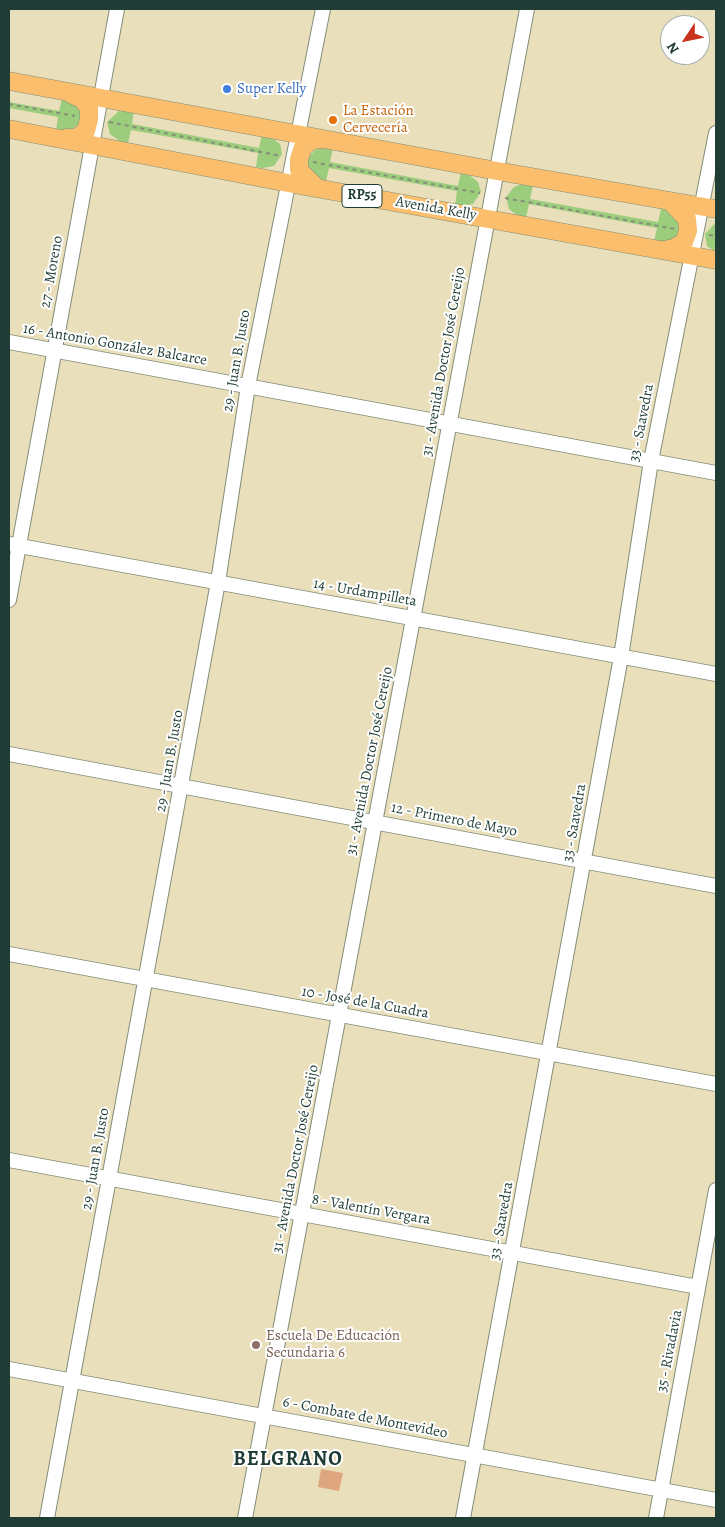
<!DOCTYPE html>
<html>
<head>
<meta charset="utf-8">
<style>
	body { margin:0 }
	#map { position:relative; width:725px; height:1527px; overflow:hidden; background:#eadfbb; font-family:Alegreya,serif }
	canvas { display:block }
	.frame { position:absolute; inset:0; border:10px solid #1f3d34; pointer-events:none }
	.north { position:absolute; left:660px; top:15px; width:50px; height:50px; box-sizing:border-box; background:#fff; border:1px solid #a5b1ae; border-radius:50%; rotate:236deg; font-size:14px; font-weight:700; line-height:20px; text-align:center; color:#1f3d34 }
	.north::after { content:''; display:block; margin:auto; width:18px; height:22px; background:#c8321e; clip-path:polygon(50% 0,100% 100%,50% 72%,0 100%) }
</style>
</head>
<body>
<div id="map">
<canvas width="725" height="1527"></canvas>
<div class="frame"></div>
<div class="north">N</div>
</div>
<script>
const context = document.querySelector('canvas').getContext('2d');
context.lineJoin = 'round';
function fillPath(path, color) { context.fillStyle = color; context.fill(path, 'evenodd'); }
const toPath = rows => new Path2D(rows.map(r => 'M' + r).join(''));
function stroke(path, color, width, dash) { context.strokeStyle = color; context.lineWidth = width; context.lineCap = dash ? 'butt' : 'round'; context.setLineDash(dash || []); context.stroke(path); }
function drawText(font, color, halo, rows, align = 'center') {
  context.font = font + ' Alegreya,serif'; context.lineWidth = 4; context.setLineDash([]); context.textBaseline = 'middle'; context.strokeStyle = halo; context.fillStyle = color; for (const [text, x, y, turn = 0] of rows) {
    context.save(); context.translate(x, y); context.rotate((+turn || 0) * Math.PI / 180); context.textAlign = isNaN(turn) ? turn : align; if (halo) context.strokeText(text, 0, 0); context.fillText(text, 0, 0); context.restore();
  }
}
fillPath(toPath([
	[62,98,75,103,82,113,79,124,69,131,56,130,58,117,9,108,9,102,59,111],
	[120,110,134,110,132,124,259,148,262,134,269,136,280,144,282,154,274,166,263,168,256,167,258,153,131,130,128,143,121,142,110,134,107,122],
	[326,147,333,148,330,162,458,186,461,172,468,174,478,182,481,192,473,204,462,206,455,205,457,191,329,168,326,181,319,180,309,172,306,160,315,150],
	[525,183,533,185,530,199,658,222,661,209,668,210,681,224,678,235,668,242,654,242,657,228,529,204,526,218,519,217,509,209,506,197,514,187],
	[716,222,716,252,707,246,705,234]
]), '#9ccd7d');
fillPath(toPath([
	[321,1469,343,1473,339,1491,318,1487]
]), '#dda67f');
const minor = toPath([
	[9,342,716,473],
	[9,544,716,674],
	[9,600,117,9],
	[9,754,716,886],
	[9,954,716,1084],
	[9,1160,698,1287],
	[9,1369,716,1500],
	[47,1518,218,582,248,386,323,9],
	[245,1518,527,9],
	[463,1518,621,657,651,461,716,133],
	[656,1518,716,1190]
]);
const major = toPath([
	[9,81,497,171,716,209],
	[9,129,288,183,716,260],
	[66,138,76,138,86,131,89,119,89,108,82,99,71,94],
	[317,188,299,170,299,159,303,147,312,140,323,139],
	[664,250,674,248,684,242,688,231,687,219,670,201]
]);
stroke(minor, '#848e78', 16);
stroke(major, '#848e78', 19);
stroke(toPath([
	[9,104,75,116],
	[109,122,281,156],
	[313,162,480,193],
	[505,198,675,229],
	[709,235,716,236]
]), '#848e78', 2, [4, 4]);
stroke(minor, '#fff', 14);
stroke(major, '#fabe6d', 18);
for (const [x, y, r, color] of [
	[227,89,5,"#3f7fe0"],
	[333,120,5,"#e8710a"],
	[256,1345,5,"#8d6e63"]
]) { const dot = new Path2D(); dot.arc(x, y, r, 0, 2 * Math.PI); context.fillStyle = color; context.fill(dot); stroke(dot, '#fff', 2); }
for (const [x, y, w] of [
	[362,196,40]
]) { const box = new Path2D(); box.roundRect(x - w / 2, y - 11.5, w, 23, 4); context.fillStyle = '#fff'; context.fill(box); stroke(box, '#1f3d34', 1); }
drawText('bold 14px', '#1f3d34', null, [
	["RP55",362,196]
]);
drawText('15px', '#366cbe', '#fff', [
	["Super Kelly",237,89]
], 'left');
drawText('15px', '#c56008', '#fff', [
	["La Estación",343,111],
	["Cervecería",343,128]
], 'left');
drawText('15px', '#1f3d34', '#fff', [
	["Avenida Kelly",436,209,10],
	["27 - Moreno",52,272,-80],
	["16 - Antonio González Balcarce",115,345,10],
	["29 - Juan B. Justo",237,361,-80],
	["31 - Avenida Doctor José Cereijo",444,362,-80],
	["33 - Saavedra",642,423,-79],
	["14 - Urdampilleta",365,593,10],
	["29 - Juan B. Justo",170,761,-80],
	["31 - Avenida Doctor José Cereijo",370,761,-79],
	["12 - Primero de Mayo",454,820,11],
	["33 - Saavedra",575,823,-80],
	["10 - José de la Cuadra",365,1003,10],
	["29 - Juan B. Justo",96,1159,-80],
	["31 - Avenida Doctor José Cereijo",296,1159,-79],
	["8 - Valentín Vergara",371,1210,10],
	["33 - Saavedra",502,1221,-80],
	["35 - Rivadavia",670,1351,-79],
	["6 - Combate de Montevideo",365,1418,11]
]);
drawText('15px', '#785e54', '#fff', [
	["Escuela De Educación",266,1336],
	["Secundaria 6",266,1353]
], 'left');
context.letterSpacing = '1px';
drawText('bold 20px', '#1f3d34', '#fff', [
	["BELGRANO",288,1460]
]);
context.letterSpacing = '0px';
</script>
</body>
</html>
